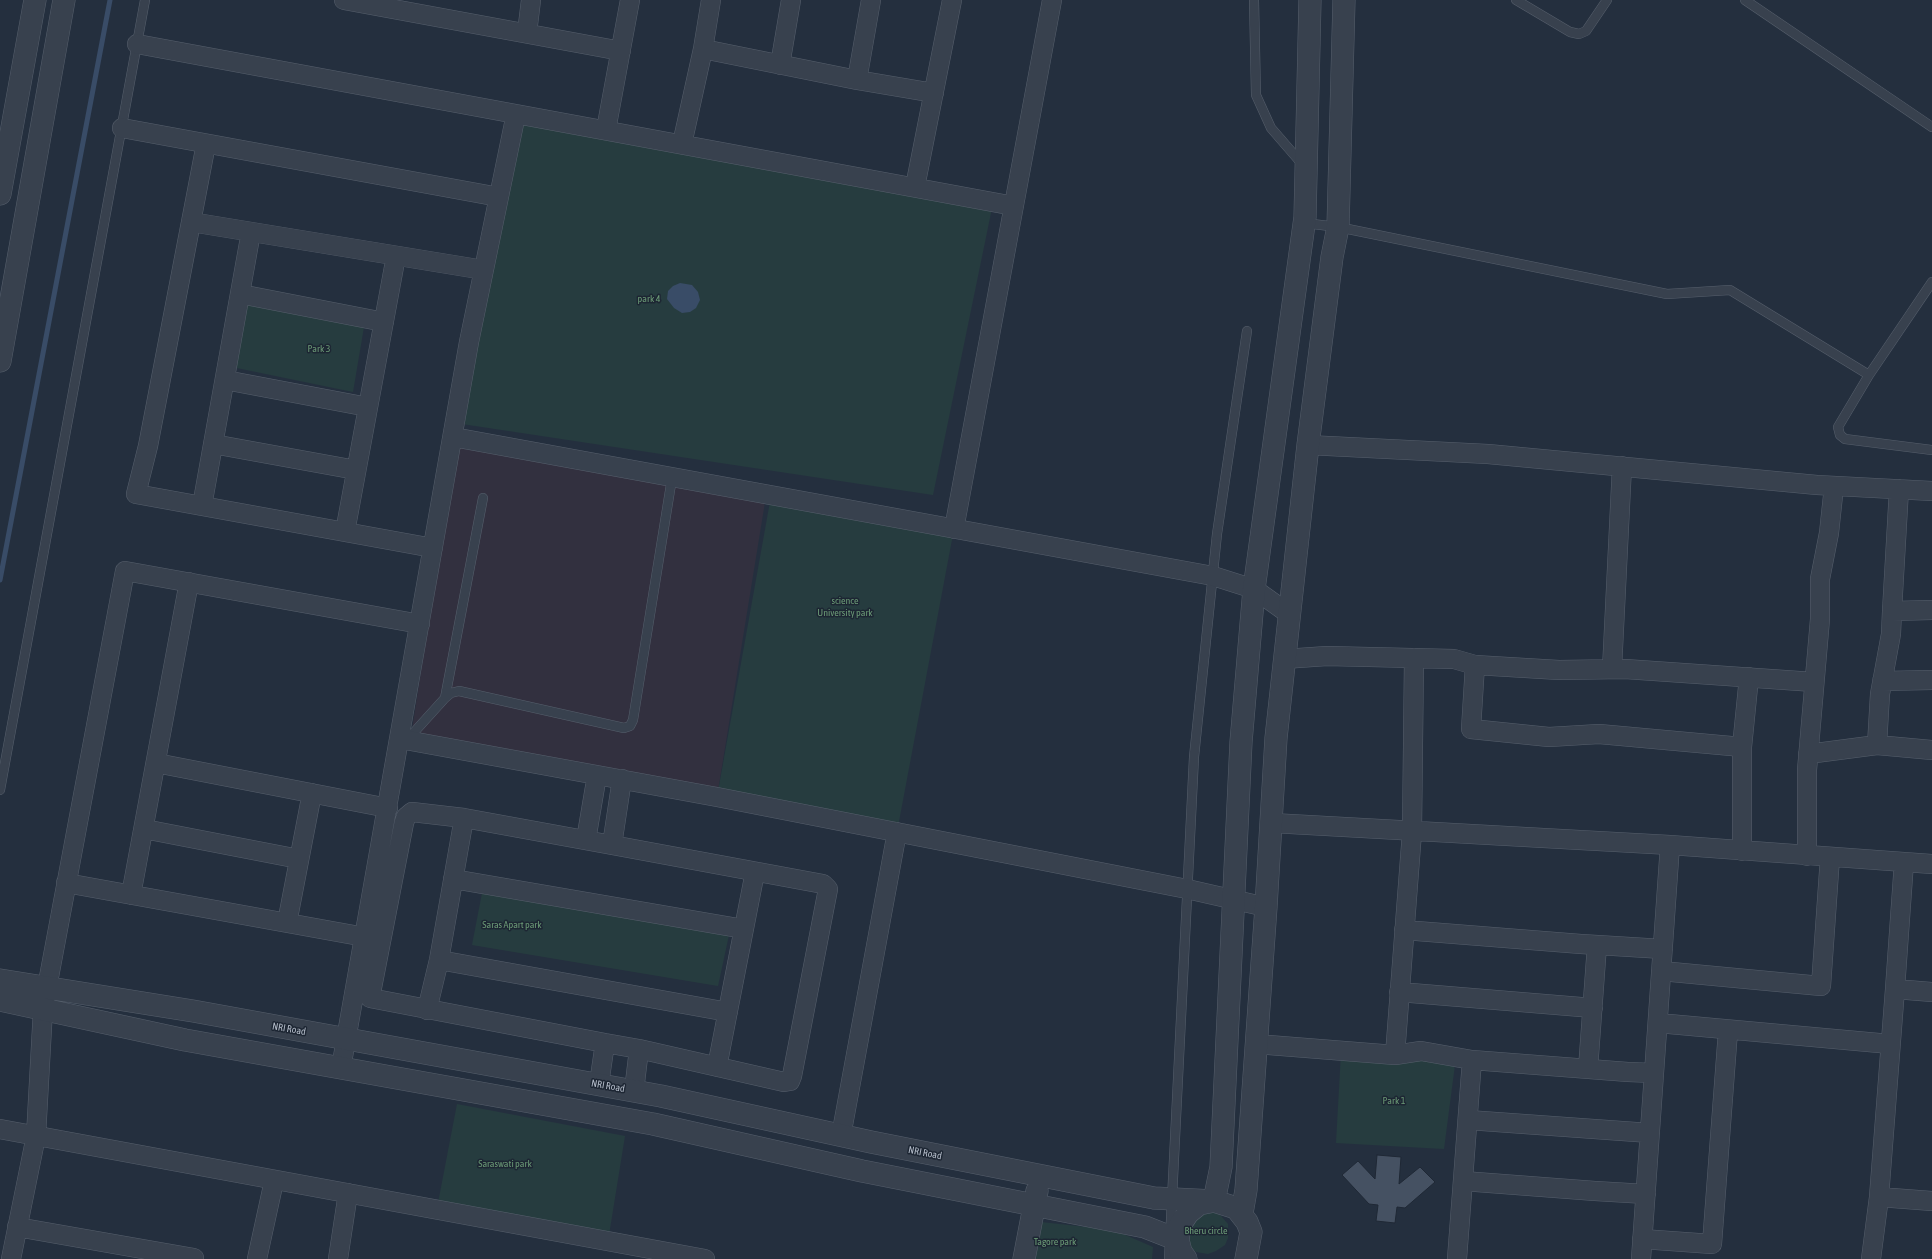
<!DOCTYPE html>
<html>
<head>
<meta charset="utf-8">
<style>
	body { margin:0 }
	canvas { display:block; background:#242f3e }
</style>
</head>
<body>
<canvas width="1932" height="1259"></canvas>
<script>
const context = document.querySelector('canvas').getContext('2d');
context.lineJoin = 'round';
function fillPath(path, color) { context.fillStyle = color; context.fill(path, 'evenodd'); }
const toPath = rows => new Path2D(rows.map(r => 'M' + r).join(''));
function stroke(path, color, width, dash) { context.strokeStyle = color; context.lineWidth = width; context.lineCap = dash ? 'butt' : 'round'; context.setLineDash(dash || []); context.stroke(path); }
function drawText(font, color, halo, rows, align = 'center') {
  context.font = font + ' "Asap Condensed",sans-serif'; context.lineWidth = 3; context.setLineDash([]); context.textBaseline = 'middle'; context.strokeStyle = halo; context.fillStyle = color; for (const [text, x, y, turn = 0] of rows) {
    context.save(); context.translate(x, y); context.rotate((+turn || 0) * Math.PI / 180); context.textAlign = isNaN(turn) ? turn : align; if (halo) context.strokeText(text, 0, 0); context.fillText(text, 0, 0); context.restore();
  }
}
fillPath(toPath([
	[456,446,765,502,717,797,411,736]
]), '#32303f');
fillPath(toPath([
	[520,123,992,208,933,495,462,424],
	[243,298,365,321,353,392,227,366],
	[771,496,954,529,897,832,717,797],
	[482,893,729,935,718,986,472,945],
	[1341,1053,1456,1057,1444,1149,1336,1143],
	[457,1104,625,1136,609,1235,438,1203],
	[1215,1209,1228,1224,1228,1238,1225,1245,1216,1251,1208,1254,1196,1252,1188,1246,1187,1220],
	[1041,1222,1114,1230,1153,1247,1152,1259,1034,1259]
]), '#263c3f');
fillPath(toPath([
	[680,283,692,285,698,292,700,300,696,308,690,312,682,313,674,308,667,299,668,291,673,286]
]), '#394c67');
stroke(toPath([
	[0,580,110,0]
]), '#394c67', 5);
const building = toPath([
	[1377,1155,1401,1157,1399,1184,1420,1167,1435,1182,1405,1208,1397,1207,1395,1223,1376,1221,1378,1205,1369,1204,1342,1175,1358,1161,1375,1179,1377,1155]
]);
fillPath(building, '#455162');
stroke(building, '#1f2835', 1);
const service = toPath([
	[1254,0,1256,95,1271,128,1303,165],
	[1516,0,1570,32,1579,34,1586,31,1607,0],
	[1745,0,1932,127],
	[1304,223,1338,227,1667,294,1730,290,1869,375,1932,282],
	[1869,375,1838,427,1840,435,1845,439,1932,450],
	[445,698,483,498],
	[407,740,445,698,451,693,459,691,624,728,630,726,633,720,672,478],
	[0,790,145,0],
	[1169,1259,1194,757,1217,534,1247,331]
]);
const minor = toPath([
	[344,0,621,51],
	[871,0,857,80,934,93],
	[527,33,531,0],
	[137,44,1014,206],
	[703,49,711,0],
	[780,65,791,0],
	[122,128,499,197],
	[606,130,630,0],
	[206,144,148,446,136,494,433,548],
	[682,144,703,49,857,80],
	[915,187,952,0],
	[191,222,484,270],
	[240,294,384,322],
	[225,380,368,407],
	[453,437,1213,576,1254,589,1289,614],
	[213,444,356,470],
	[1308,445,1488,454,1817,485,1932,491],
	[1899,489,1892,611,1932,610],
	[202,506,251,232],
	[954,529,1052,0],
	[345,532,396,256],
	[1284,659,1327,656,1454,659,1475,665,1559,670,1625,669,1814,682],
	[1475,665,1471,729,1549,737,1599,734,1742,747,1749,677],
	[1612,669,1622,466],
	[1882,681,1932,680],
	[400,739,717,797,1187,889,1266,907],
	[1877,745,1932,750],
	[1742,747,1742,851],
	[1808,754,1877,745,1880,694,1891,634,1892,611],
	[156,763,388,808],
	[1272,823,1670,845,1932,864],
	[144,829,299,859],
	[586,840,597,775],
	[612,845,622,779],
	[1807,856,1807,770,1820,619,1820,579,1829,533,1834,486],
	[1904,862,1895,989,1932,992],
	[453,879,744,929],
	[66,883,365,937],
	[131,895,189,582],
	[287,923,312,793],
	[1404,930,1581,944,1663,949],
	[439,960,728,1012],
	[1661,971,1821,986,1830,857],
	[1399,992,1593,1008],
	[427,1010,439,960,464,818],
	[1658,1023,1890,1044],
	[605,1043,639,1049],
	[1256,1044,1395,1055,1412,832,1414,658],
	[1395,1055,1421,1051,1472,1060],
	[717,1067,755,872],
	[341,1068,469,342,516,114],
	[1588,1069,1597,945],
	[599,1084,605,1043,370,998,404,823,406,817,412,812,464,818,612,845,823,884,828,889,792,1076,790,1081,784,1082,639,1049,634,1091],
	[1468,1120,1650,1133],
	[0,1129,705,1259],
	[841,1136,897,832],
	[1463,1181,1595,1191,1646,1194],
	[1879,1197,1932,1201],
	[17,1227,194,1258],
	[1642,1239,1712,1244,1728,1031],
	[11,1259,36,1136,43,1009,125,571,420,624],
	[257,1259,274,1181],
	[338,1259,348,1193],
	[1457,1259,1472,1060,1628,1072,1654,1073],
	[1641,1259,1670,845],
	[1871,1259,1879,1197,1895,989]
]);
const tertiary = toPath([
	[0,194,35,0],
	[0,361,64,0],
	[0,980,193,1011,661,1096,871,1142,1154,1198,1214,1201],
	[0,1000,185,1040,653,1124,862,1171,1145,1227,1178,1240],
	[1214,1201,1221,1167,1241,742,1254,589,1305,217,1310,0],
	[1242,1213,1246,1190,1266,907,1276,738,1308,445,1332,257,1338,227,1344,0],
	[1024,1259,1037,1191],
	[1186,1259,1181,1252,1178,1240,1180,1225,1188,1213,1199,1204,1214,1201,1236,1208,1247,1222,1251,1232,1246,1259]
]);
stroke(service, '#565f6c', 10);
stroke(minor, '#565f6c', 20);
stroke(tertiary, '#565f6c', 23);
stroke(service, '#38414e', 9);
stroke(minor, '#38414e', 19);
stroke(tertiary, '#38414e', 22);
drawText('10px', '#6b9a76', '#1d2633', [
	["park 4",649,299],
	["Park 3",319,349],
	["science",845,601],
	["University park",845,613],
	["Saras Apart park",512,925],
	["Park 1",1394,1101],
	["Saraswati park",505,1164],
	["Bheru circle",1206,1231],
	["Tagore park",1055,1242]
]);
drawText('10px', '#b4bcc9', '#1d2633', [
	["NRI Road",289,1029,10],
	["NRI Road",608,1086,10],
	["NRI Road",925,1153,11]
]);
</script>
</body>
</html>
